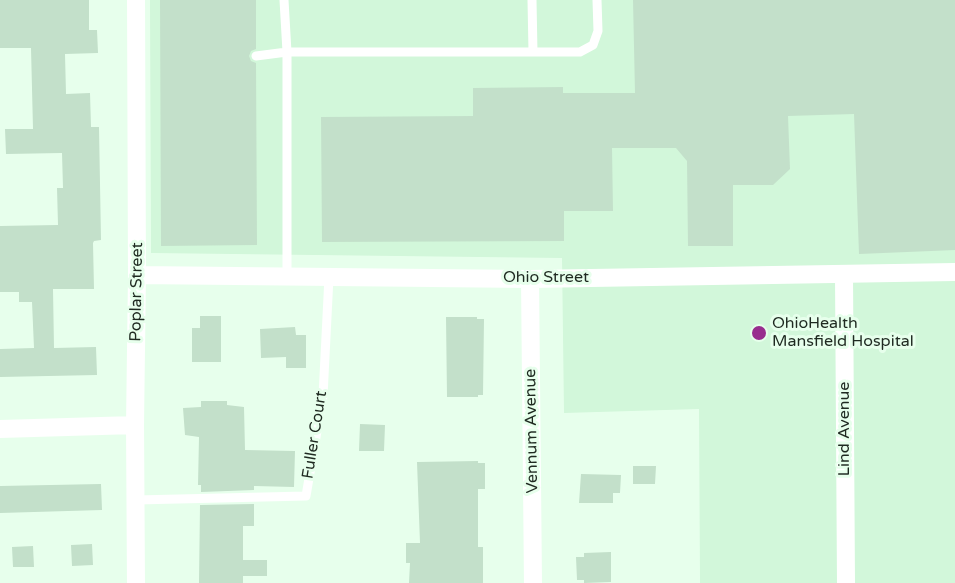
<!DOCTYPE html>
<html>
<head>
<meta charset="utf-8">
<style>
	body { margin:0 }
	canvas { display:block; background:#e7ffec }
</style>
</head>
<body>
<canvas width="955" height="583"></canvas>
<script>
const context = document.querySelector('canvas').getContext('2d');
context.lineJoin = 'round';
function fillPath(path, color) { context.fillStyle = color; context.fill(path, 'evenodd'); }
const toPath = rows => new Path2D(rows.map(r => 'M' + r).join(''));
function stroke(path, color, width, dash) { context.strokeStyle = color; context.lineWidth = width; context.lineCap = dash ? 'butt' : 'round'; context.setLineDash(dash || []); context.stroke(path); }
function drawText(font, color, halo, rows, align = 'center') {
  context.font = font + ' "Varela Round",sans-serif'; context.lineWidth = 6; context.setLineDash([]); context.textBaseline = 'middle'; context.strokeStyle = halo; context.fillStyle = color; for (const [text, x, y, turn = 0] of rows) {
    context.save(); context.translate(x, y); context.rotate((+turn || 0) * Math.PI / 180); context.textAlign = isNaN(turn) ? turn : align; if (halo) context.strokeText(text, 0, 0); context.fillText(text, 0, 0); context.restore();
  }
}
fillPath(toPath([
	[150,0,955,0,955,583,700,583,699,409,564,413,562,258,151,253]
]), '#d2f7da');
fillPath(toPath([
	[0,0,89,0,89,30,97,30,98,53,65,54,66,94,90,93,91,127,99,127,101,240,94,241,93,243,94,289,53,289,54,348,96,347,97,375,0,377,0,349,34,348,32,302,19,302,19,292,0,292,0,226,58,225,57,188,63,188,62,153,6,154,5,129,33,129,31,48,0,48],
	[160,0,256,0,256,49,251,51,249,56,251,61,256,63,257,245,161,246],
	[633,0,955,0,955,250,859,254,854,114,788,116,790,169,773,185,733,185,733,246,688,246,687,161,676,148,612,148,613,211,564,211,564,241,322,242,321,117,473,116,473,88,563,87,563,93,635,93],
	[200,316,221,316,221,362,192,362,192,328,200,328],
	[446,317,477,317,477,319,484,319,483,395,478,395,478,397,447,397],
	[295,327,296,335,306,335,306,368,286,368,286,357,261,358,260,329],
	[201,401,227,401,227,405,244,407,245,450,295,451,294,487,254,486,254,490,201,492,201,485,198,485,199,437,185,435,183,408,201,407],
	[360,424,385,425,384,451,359,451],
	[478,461,478,463,485,463,485,489,478,489,478,547,483,547,483,583,409,583,410,563,406,563,406,543,420,543,417,462],
	[633,466,656,466,655,484,633,484],
	[581,474,621,475,620,493,613,493,613,503,579,503],
	[101,484,102,510,0,513,0,486],
	[254,504,254,526,243,526,243,560,267,560,267,576,243,576,243,583,199,583,200,505],
	[92,544,93,565,72,566,71,545],
	[33,546,34,567,13,567,12,547],
	[611,552,611,582,584,583,584,580,577,580,576,557,584,557,584,553]
]), '#c3e0ca');
stroke(toPath([
	[284,0,287,52,287,276],
	[532,0,533,52],
	[256,56,287,52,580,52,593,45,598,31,597,0],
	[136,500,306,496,323,396,329,277]
]), '#fff', 9);
stroke(toPath([
	[137,275,530,279,955,272],
	[844,275,846,583],
	[530,279,533,583],
	[0,429,135,425],
	[136,583,135,425,137,275,136,0]
]), '#fff', 18);
for (const [x, y, r, color] of [
	[759,333,8,"#982d8e"]
]) { const dot = new Path2D(); dot.arc(x, y, r, 0, 2 * Math.PI); context.fillStyle = color; context.fill(dot); stroke(dot, '#e7ffec', 2); }
drawText('16px', '#1f2a21', '#e7ffec', [
	["Ohio Street",546,278],
	["Poplar Street",137,292,-89],
	["Lind Avenue",845,429,-90],
	["Vennum Avenue",532,431,-91],
	["Fuller Court",315,435,-81]
]);
drawText('16px', '#1f2a21', '#e7ffec', [
	["OhioHealth",772,324],
	["Mansfield Hospital",772,342]
], 'left');
</script>
</body>
</html>
